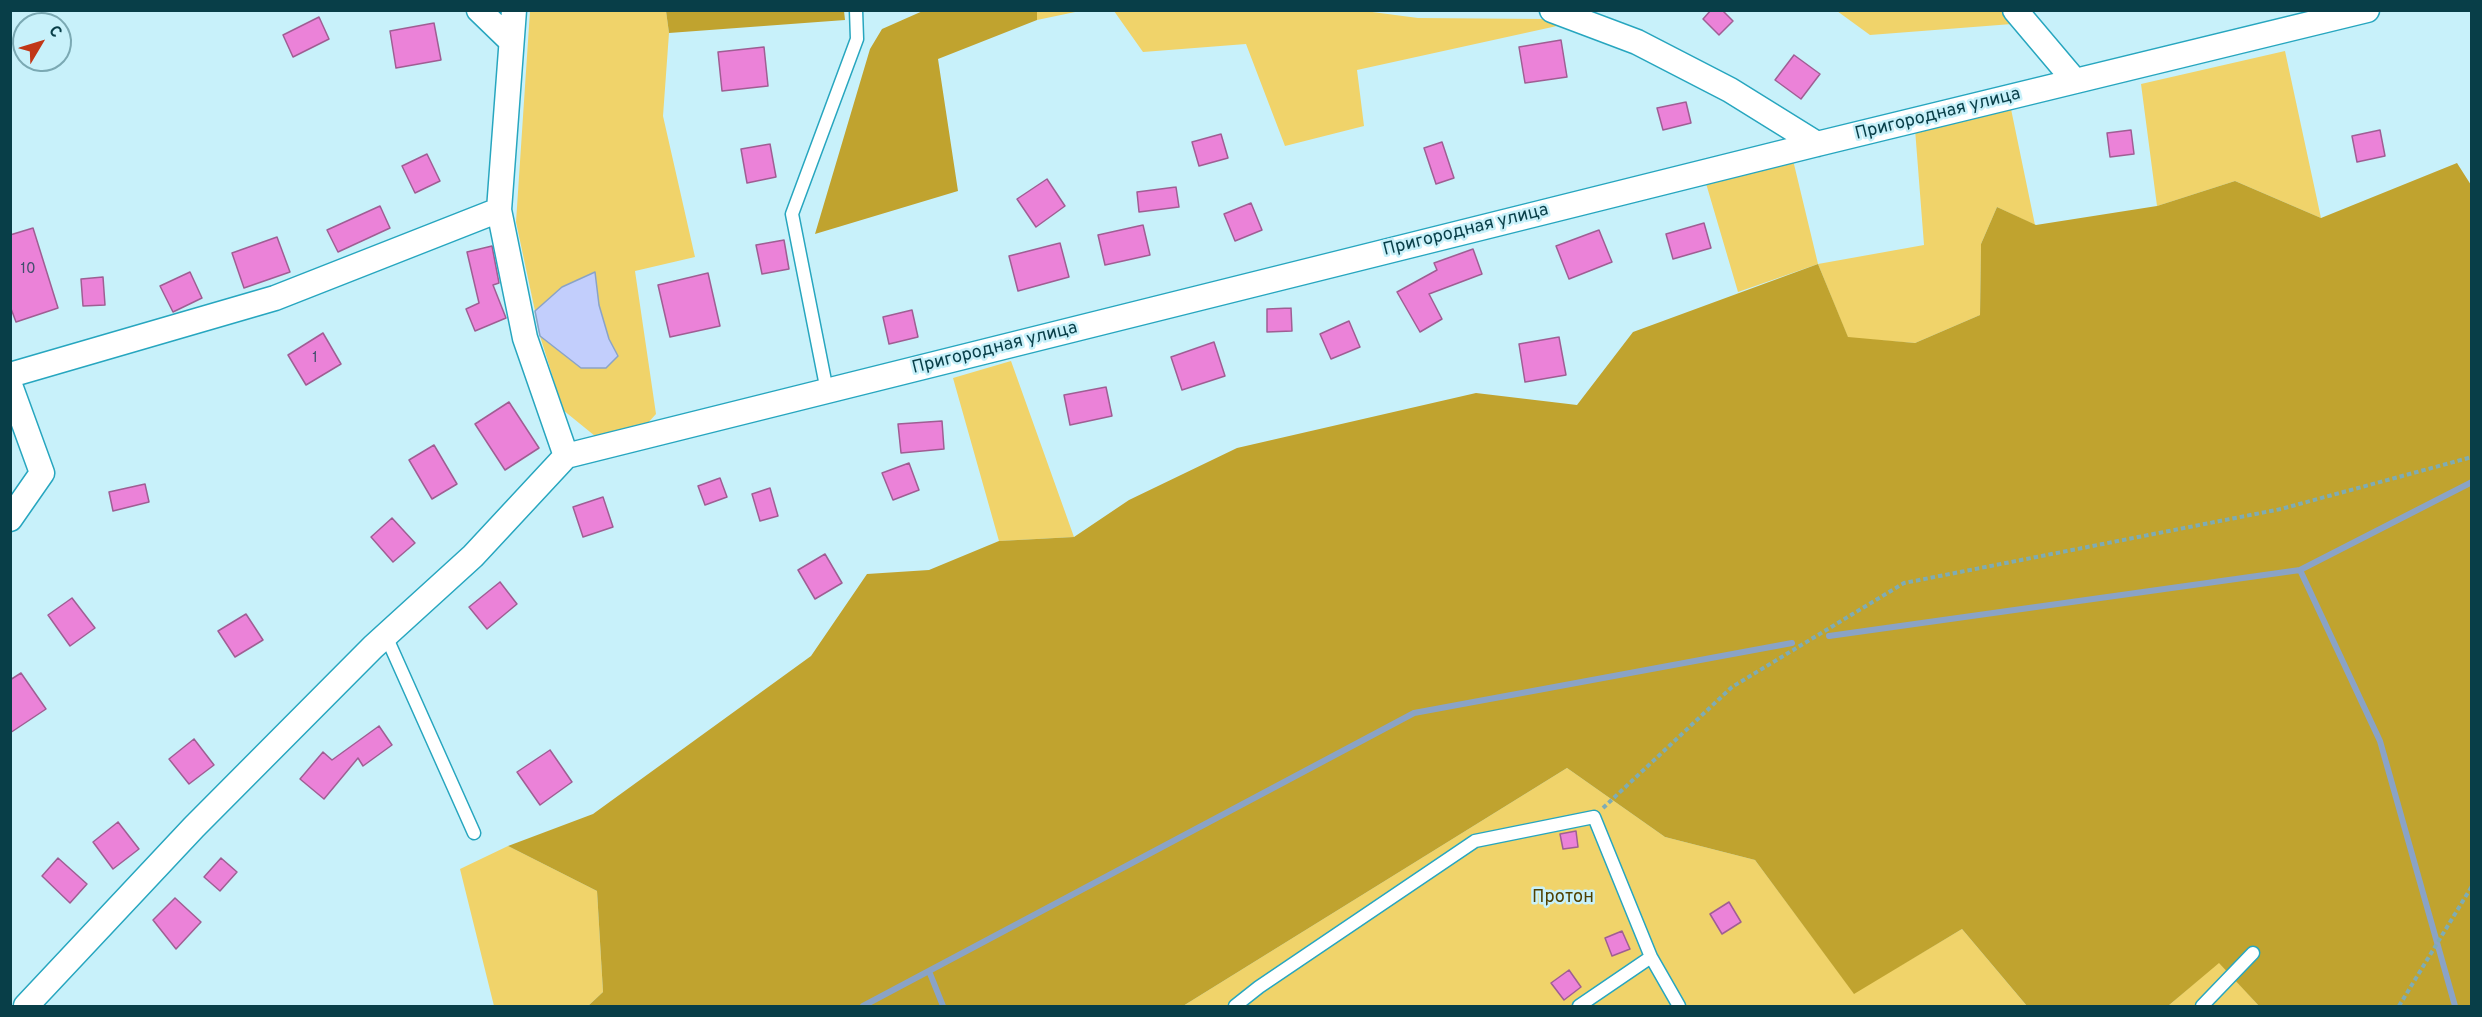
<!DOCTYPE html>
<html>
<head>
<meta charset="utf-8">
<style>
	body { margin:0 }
	#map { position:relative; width:2482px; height:1017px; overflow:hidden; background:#c8f1fa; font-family:Overpass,sans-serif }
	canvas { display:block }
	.frame { position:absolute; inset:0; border:12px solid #083e48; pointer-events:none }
	.north { position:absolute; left:12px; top:12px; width:60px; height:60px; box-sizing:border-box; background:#c8f1fa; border:2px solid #7ba9b3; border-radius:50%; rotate:52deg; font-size:16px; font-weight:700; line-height:24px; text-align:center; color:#083e48 }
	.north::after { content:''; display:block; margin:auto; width:21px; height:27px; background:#c13717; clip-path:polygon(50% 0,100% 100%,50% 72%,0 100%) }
</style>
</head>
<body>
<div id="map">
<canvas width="2482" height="1017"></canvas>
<div class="frame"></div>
<div class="north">С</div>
</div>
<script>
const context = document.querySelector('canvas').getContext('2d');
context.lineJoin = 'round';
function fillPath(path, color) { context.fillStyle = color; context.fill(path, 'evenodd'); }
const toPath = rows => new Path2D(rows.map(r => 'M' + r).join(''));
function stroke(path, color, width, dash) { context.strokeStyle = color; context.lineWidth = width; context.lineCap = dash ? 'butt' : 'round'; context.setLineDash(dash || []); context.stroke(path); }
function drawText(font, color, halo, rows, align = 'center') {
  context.font = font + ' Overpass,sans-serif'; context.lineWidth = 5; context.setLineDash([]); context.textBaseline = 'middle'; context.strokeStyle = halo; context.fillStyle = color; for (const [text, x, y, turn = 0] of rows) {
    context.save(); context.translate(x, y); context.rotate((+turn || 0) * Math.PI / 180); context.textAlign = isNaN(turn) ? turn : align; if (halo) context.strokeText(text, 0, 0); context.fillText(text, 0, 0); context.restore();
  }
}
fillPath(toPath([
	[1357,10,1418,18,1545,19,1557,26,1357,70,1364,126,1285,146,1246,44,1143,52,1114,11],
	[530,11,666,11,669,33,663,116,695,257,635,271,656,414,646,425,595,436,563,410,540,336,581,368,618,356,609,339,599,305,594,272,562,287,535,311,516,222],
	[1037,11,1080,11,1037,20],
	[1837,11,2001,11,2012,24,1870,35],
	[2285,51,2321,218,2235,181,2157,206,2141,84],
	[2011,109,2035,225,1997,207,1981,244,1980,315,1915,343,1848,338,1818,264,1738,292,1705,180,1793,160,1818,264,1924,245,1915,129],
	[1011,361,1074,537,999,541,953,378],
	[1567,768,1665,837,1755,860,1854,993,1962,929,2027,1006,1183,1006],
	[508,846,597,891,603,992,588,1006,494,1006,460,869],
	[2219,962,2259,1006,2168,1006]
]), '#f0d36a');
fillPath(toPath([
	[925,10,1037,11,1037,20,938,59,958,191,815,234,870,49,882,29],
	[666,11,844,11,845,20,669,33],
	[2457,163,2471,185,2471,1006,2259,1006,2219,963,2168,1006,2027,1006,1962,929,1854,994,1755,860,1665,837,1567,768,1183,1006,588,1006,603,992,597,891,508,846,593,814,811,656,867,574,929,570,999,541,1074,537,1129,500,1237,448,1476,393,1577,405,1633,332,1818,264,1848,337,1915,343,1980,315,1981,244,1997,207,2036,225,2157,206,2235,181,2321,218]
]), '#c0a32f');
const water = toPath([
	[595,272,599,305,609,339,618,356,606,368,581,368,540,336,535,311,562,287,595,272]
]);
fillPath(water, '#c2cefc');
stroke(water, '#8aa3c6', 1.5);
stroke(toPath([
	[2300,570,2380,741,2455,1006],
	[1829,636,2300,570,2472,482],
	[929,971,943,1006],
	[863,1006,1414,713,1792,643]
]), '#8aa3c6', 6);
const building = toPath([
	[1711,10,1722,10,1733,21,1719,35,1703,19,1711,10],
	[319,17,329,39,293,57,283,35,319,17],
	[434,23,441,60,396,68,390,31,434,23],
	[1561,40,1567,77,1525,83,1519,47,1561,40],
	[764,47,768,86,722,91,718,52,764,47],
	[1794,55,1820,74,1801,99,1775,80,1794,55],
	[1686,102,1691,123,1663,130,1657,108,1686,102],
	[2131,130,2134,154,2110,157,2107,133,2131,130],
	[2380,130,2385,156,2357,162,2352,136,2380,130],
	[1221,134,1228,158,1199,166,1192,142,1221,134],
	[1442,142,1454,178,1436,184,1424,148,1442,142],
	[770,144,776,177,747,183,741,149,770,144],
	[427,154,440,181,415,193,402,166,427,154],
	[1047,179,1065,206,1036,227,1017,199,1047,179],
	[1176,187,1179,207,1139,212,1137,192,1176,187],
	[1251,203,1262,230,1235,241,1224,214,1251,203],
	[380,206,390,228,338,252,327,230,380,206],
	[1704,223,1711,248,1673,259,1666,234,1704,223],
	[1143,225,1150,255,1105,265,1098,235,1143,225],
	[33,228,58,308,16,322,10,306,10,235,33,228],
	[1599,230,1612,262,1569,279,1556,246,1599,230],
	[277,237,290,272,244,288,232,253,277,237],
	[784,240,789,269,762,274,756,245,784,240],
	[1060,243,1069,277,1018,291,1009,256,1060,243],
	[492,246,499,283,493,285,506,318,475,331,466,309,479,303,467,252,492,246],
	[1473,249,1482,274,1429,294,1442,319,1420,332,1397,292,1437,270,1434,263,1473,249],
	[190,272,202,298,173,312,160,286,190,272],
	[708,273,720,326,670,337,658,285,708,273],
	[103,277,105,305,83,306,81,279,103,277],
	[1291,308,1292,331,1267,332,1267,309,1291,308],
	[912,310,918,337,889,344,883,317,912,310],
	[1349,321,1360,347,1331,359,1320,334,1349,321],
	[323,333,341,364,306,385,288,355,323,333],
	[1559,337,1566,375,1525,382,1519,344,1559,337],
	[1214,342,1225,376,1182,390,1171,357,1214,342],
	[1106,387,1112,416,1070,425,1064,395,1106,387],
	[509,402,539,448,505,470,475,424,509,402],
	[942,421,944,449,901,453,898,424,942,421],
	[434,445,457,484,432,499,409,460,434,445],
	[909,463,919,490,893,500,882,473,909,463],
	[720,478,727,497,705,505,698,486,720,478],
	[145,484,149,502,113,511,109,492,145,484],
	[770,488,778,516,760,521,752,494,770,488],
	[603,497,613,527,583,537,573,507,603,497],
	[392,518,415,543,393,562,371,537,392,518],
	[825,554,842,583,815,599,798,570,825,554],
	[500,582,517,604,487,629,469,607,500,582],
	[72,598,95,628,70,646,48,615,72,598],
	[246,614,263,640,235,657,218,631,246,614],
	[21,673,46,709,10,733,10,680,21,673],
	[379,726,392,745,363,766,358,758,324,799,300,779,323,752,332,760,379,726],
	[194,739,214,765,189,784,169,759,194,739],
	[550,750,572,782,540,805,517,772,550,750],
	[118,822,139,849,113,869,93,842,118,822],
	[1576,831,1578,847,1563,849,1560,834,1576,831],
	[58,858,87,884,70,903,42,876,58,858],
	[221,858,237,872,220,891,204,877,221,858],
	[175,898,201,922,176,949,153,920,175,898],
	[1729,902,1741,922,1722,934,1710,914,1729,902],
	[1622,931,1630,949,1612,956,1605,938,1622,931],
	[1569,970,1581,987,1564,1000,1551,983,1569,970]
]);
fillPath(building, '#eb82d8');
stroke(building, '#9f5e93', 1.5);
const service = toPath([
	[827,391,792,214,857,39,856,10],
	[386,636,474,833],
	[1235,1006,1259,987,1475,841,1594,817,1651,957,1679,1006],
	[1579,1006,1651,957],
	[2202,1006,2253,953]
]);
const minor = toPath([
	[479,10,511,41],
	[1552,10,1637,42,1730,90,1817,144],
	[2015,10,2075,81],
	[10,375,275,298,499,210],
	[10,385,42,473,10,519],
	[566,456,1817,144,2367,10],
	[26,1006,194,827,373,647,473,556,566,456,525,338,499,210,514,10]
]);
stroke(service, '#27a6bf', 15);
stroke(minor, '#27a6bf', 27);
stroke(toPath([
	[1603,808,1732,687,1904,583,2281,509,2472,457],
	[2399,1006,2472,886]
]), '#7eacb5', 4, [4.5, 3]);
stroke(service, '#fff', 12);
stroke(minor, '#fff', 24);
drawText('15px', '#414f6c', null, [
	["10",28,270],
	["1",315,359]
]);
drawText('18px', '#083e48', '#c8f1fa', [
	["Пригородная улица",1938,115,-14],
	["Пригородная улица",1466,231,-14],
	["Пригородная улица",995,349,-14]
]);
drawText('18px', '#504100', '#c8f1fa', [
	["Протон",1563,898]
]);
</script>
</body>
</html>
